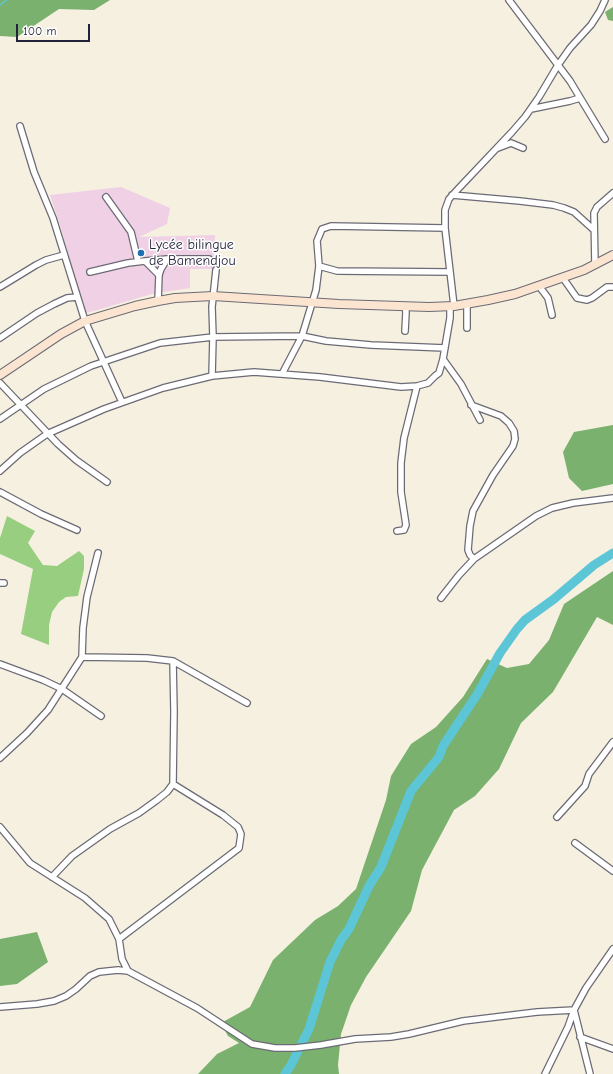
<!DOCTYPE html>
<html>
<head>
<meta charset="utf-8">
<style>
	body { margin:0 }
	#map { position:relative; width:613px; height:1074px; overflow:hidden; background:#f5f0e0; font-family:"Comic Neue",sans-serif }
	canvas { display:block }
	.scale { position:absolute; left:16px; top:24px; width:74px; height:18px; box-sizing:border-box; border:2px solid #22223b; border-top:0; padding-left:5px; font-size:12px; line-height:14px; white-space:nowrap; color:#22223b; -webkit-text-stroke:3px #fff; paint-order:stroke }
</style>
</head>
<body>
<div id="map">
<canvas width="613" height="1074"></canvas>
<div class="scale">100 m</div>
</div>
<script>
const context = document.querySelector('canvas').getContext('2d');
context.lineJoin = 'round';
function fillPath(path, color) { context.fillStyle = color; context.fill(path, 'evenodd'); }
const toPath = rows => new Path2D(rows.map(r => 'M' + r).join(''));
function stroke(path, color, width, dash) { context.strokeStyle = color; context.lineWidth = width; context.lineCap = dash ? 'butt' : 'round'; context.setLineDash(dash || []); context.stroke(path); }
function drawText(font, color, halo, rows, align = 'center') {
  context.font = font + ' "Comic Neue",sans-serif'; context.lineWidth = 3; context.setLineDash([]); context.textBaseline = 'middle'; context.strokeStyle = halo; context.fillStyle = color; for (const [text, x, y, turn = 0] of rows) {
    context.save(); context.translate(x, y); context.rotate((+turn || 0) * Math.PI / 180); context.textAlign = isNaN(turn) ? turn : align; if (halo) context.strokeText(text, 0, 0); context.fillText(text, 0, 0); context.restore();
  }
}
fillPath(toPath([
	[121,187,170,208,167,224,139,237,215,235,213,269,190,269,190,288,152,294,87,313,85,311,77,288,62,231,50,195]
]), '#f0d0e4');
fillPath(toPath([
	[7,516,35,531,28,543,43,565,57,566,79,551,84,556,84,569,78,596,66,597,59,602,52,612,49,625,49,645,21,634,33,569,0,554,0,538]
]), '#98ce7f');
fillPath(toPath([
	[0,0,110,0,94,10,59,9,17,37,0,36],
	[613,7,613,21,608,20,605,12],
	[613,425,613,484,582,491,569,478,563,452,574,432],
	[613,571,613,625,597,617,553,692,521,723,499,769,475,796,454,810,422,870,411,911,366,977,351,1005,341,1034,338,1065,339,1074,198,1074,217,1054,239,1043,228,1036,221,1023,250,1007,273,960,315,920,338,906,356,889,386,800,391,776,411,744,436,727,463,697,487,659,507,668,529,664,549,640,564,604],
	[37,932,48,962,17,984,0,986,0,939]
]), '#7ab16e');
stroke(toPath([
	[0,5,7,0]
]), '#5cc6d7', 1.5);
stroke(toPath([
	[285,1074,291,1065,309,1029,330,962,341,940,349,929,369,886,381,867,411,791,439,757,443,746,478,693,500,653,517,629,525,620,554,599,594,565,613,553]
]), '#5cc6d7', 9);
const street = toPath([
	[509,0,570,81,605,139],
	[531,109,570,101,580,98],
	[20,126,34,172,53,218,85,321,122,402],
	[498,148,511,143,523,148],
	[452,195,520,201,553,205,564,208,574,212,594,230],
	[106,197,131,232,138,261],
	[145,261,167,259],
	[595,265,594,213,597,207,613,193],
	[319,266,337,271,450,272],
	[90,272,128,263,145,261,159,275],
	[563,278,577,298,587,300,592,298,607,287,613,287],
	[539,286,548,298,552,315],
	[0,287,36,265,46,260,64,255],
	[158,301,159,275,161,269,167,259,209,259],
	[467,304,467,328],
	[405,306,406,312,405,331],
	[450,306,450,318,443,359,461,384,480,420],
	[454,306,445,228,445,210,449,199,459,188,512,132,525,117,539,97,558,65,570,48,591,25,600,11,605,0],
	[0,338,37,313,54,304,67,298,77,297],
	[282,374,302,336,316,290,319,266,317,241,322,229,331,226,445,228],
	[212,376,213,337,302,336,326,341,371,345,445,348],
	[0,383,58,444,76,460,107,482],
	[471,405,501,416,509,423,514,431,515,439,513,446,493,475,473,511,470,526,468,550,470,555,474,559],
	[0,419,44,389,91,366,160,343,213,337,212,307,216,270],
	[0,471,20,453,47,434,104,409,163,388,212,376,254,372,320,377,401,387,417,386,428,383,435,376,439,373,443,359],
	[0,492,41,514,77,530],
	[397,531,404,530,406,525,401,492,401,463,404,438,417,386],
	[0,583,4,583],
	[441,598,459,575,474,559,536,516,552,508,573,503,613,498],
	[82,657,83,628,87,597,98,553],
	[0,664,43,680,62,689,101,716],
	[0,758,27,733,48,710,82,657,147,658,173,661,247,703],
	[557,817,585,786,589,774,613,742],
	[0,827,30,863,85,898,109,919,119,939,122,959,128,971],
	[575,843,613,871],
	[52,877,72,856,110,829,139,813,157,800,167,792,173,784,174,712,173,661],
	[119,939,239,848,241,834,238,827,223,815,173,784],
	[0,1007,37,1004,54,1001,66,996,76,989,90,976,99,972,118,970,128,971,197,1008,252,1044,275,1048,295,1048,321,1045,355,1039,391,1037,409,1034,463,1021,537,1012,574,1010],
	[574,1010,590,1074],
	[580,1037,613,1049],
	[545,1074,568,1027,574,1010,586,988,613,949]
]);
const secondary = toPath([
	[0,375,61,334,85,321,135,306,158,301,175,298,213,296,339,304,429,307,454,306,488,300,515,294,584,270,613,255]
]);
stroke(street, '#6c6a75', 8);
stroke(secondary, '#6c6a75', 10);
stroke(street, '#fff', 5.5);
stroke(secondary, '#fce5d0', 8);
for (const [x, y, r, color] of [
	[141,253,4,"#1f6fb2"]
]) { const dot = new Path2D(); dot.arc(x, y, r, 0, 2 * Math.PI); context.fillStyle = color; context.fill(dot); stroke(dot, '#fff', 1.5); }
drawText('14px', '#22223b', '#fff', [
	["Lycée bilingue",149,245],
	["de Bamendjou",149,261]
], 'left');
</script>
</body>
</html>
